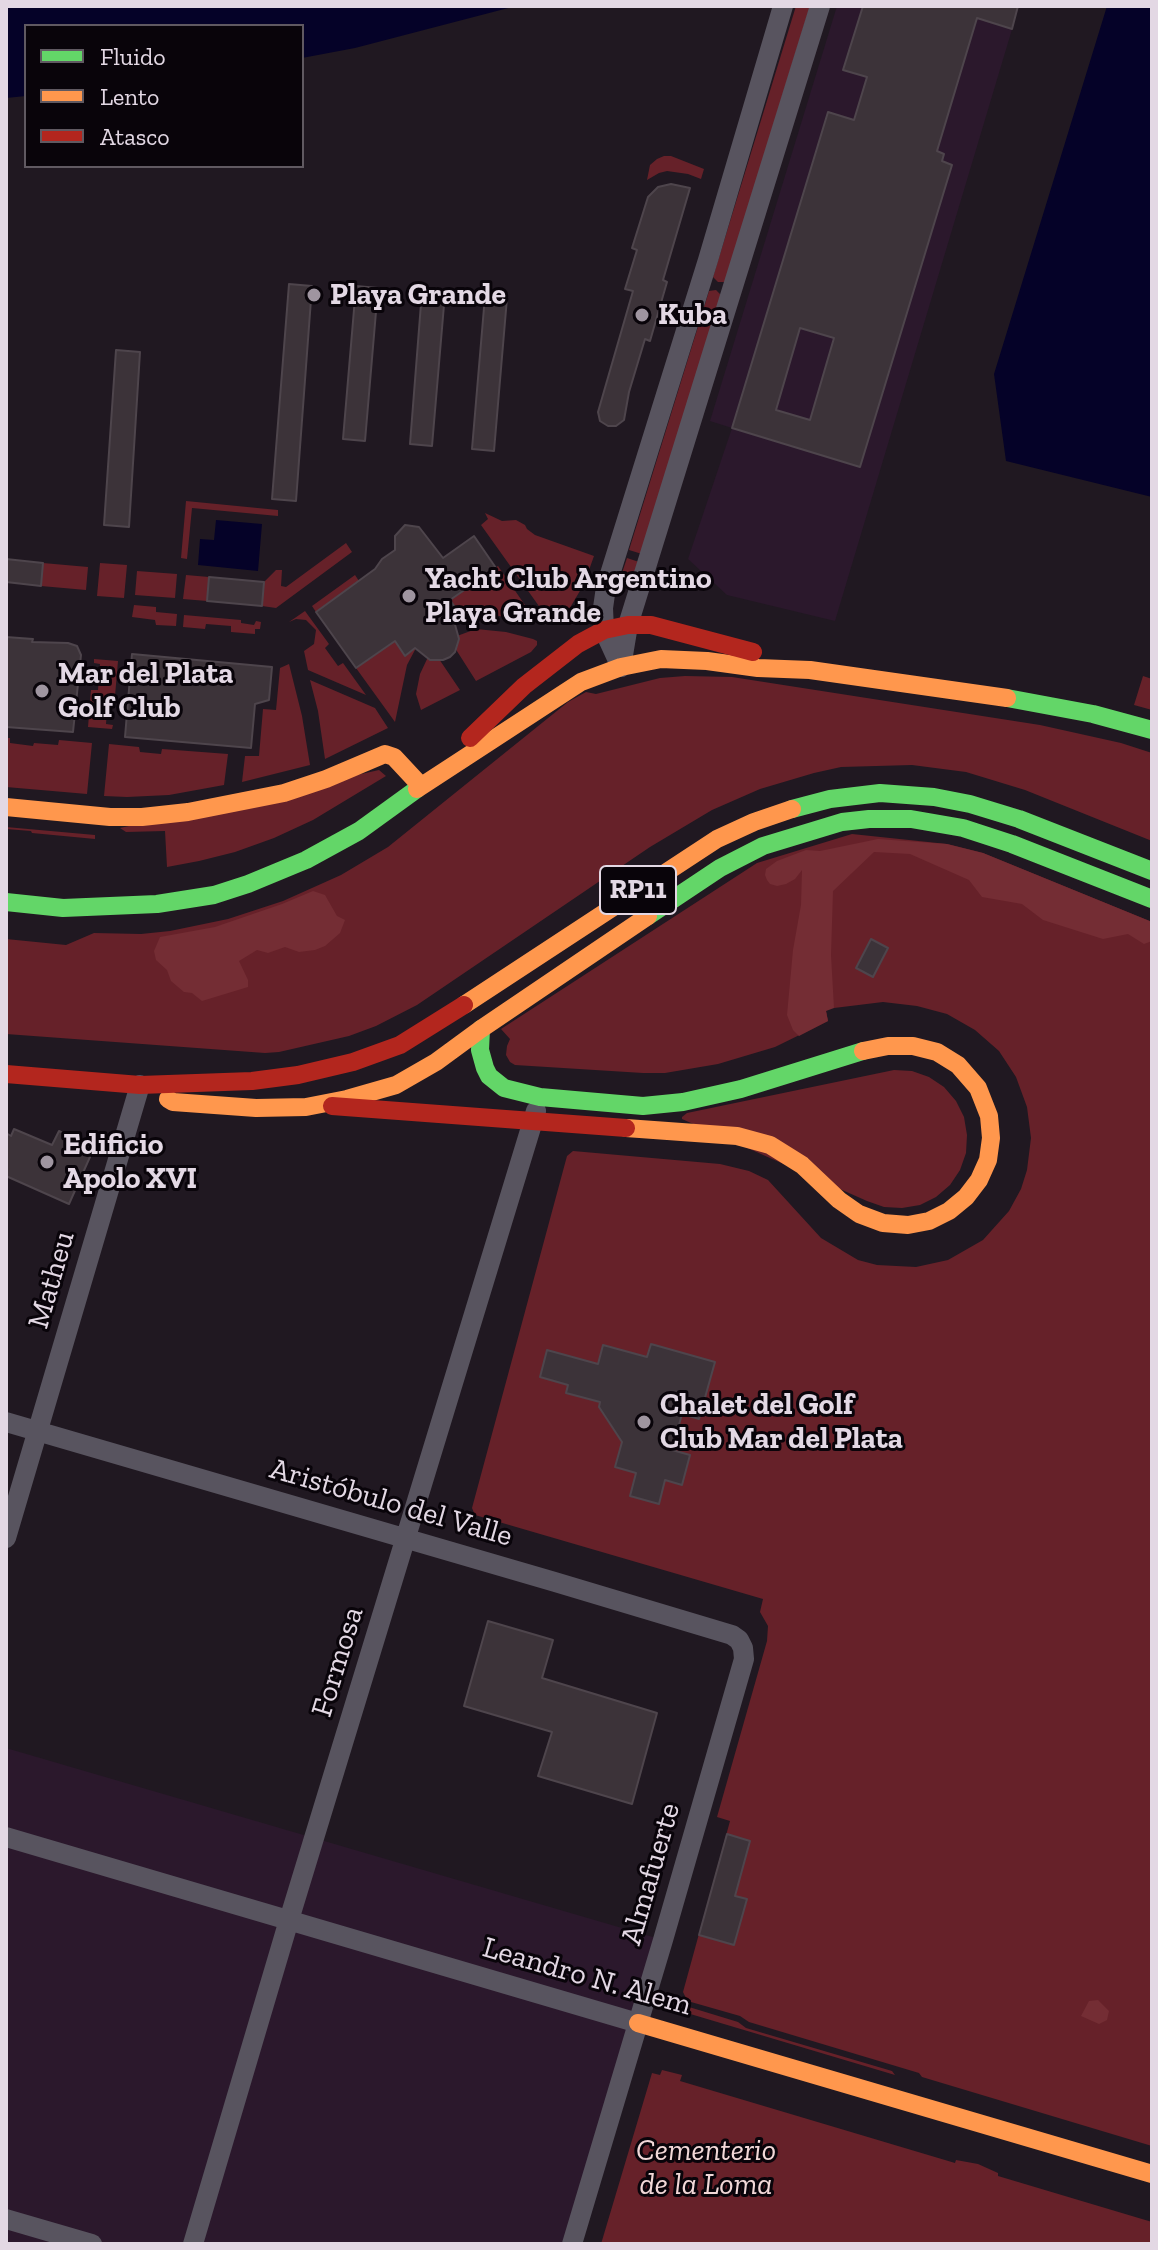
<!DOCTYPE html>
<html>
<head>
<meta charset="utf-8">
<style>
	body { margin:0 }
	#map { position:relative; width:1158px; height:2250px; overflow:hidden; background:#201821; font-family:"Zilla Slab",serif }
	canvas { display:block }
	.frame { position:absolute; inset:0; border:8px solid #e3d8e4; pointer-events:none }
	.legend { position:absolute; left:24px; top:24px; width:280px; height:144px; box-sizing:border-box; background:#09040a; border:2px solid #605961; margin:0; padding:10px 14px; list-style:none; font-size:24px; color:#e3d8e4 }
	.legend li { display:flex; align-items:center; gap:16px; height:40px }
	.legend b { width:40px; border:2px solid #605961 }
</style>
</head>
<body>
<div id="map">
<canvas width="1158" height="2250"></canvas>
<div class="frame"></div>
<ul class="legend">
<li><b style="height:10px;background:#63d668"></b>Fluido</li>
<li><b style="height:10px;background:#ff974d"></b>Lento</li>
<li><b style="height:10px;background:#b3261e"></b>Atasco</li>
</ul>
</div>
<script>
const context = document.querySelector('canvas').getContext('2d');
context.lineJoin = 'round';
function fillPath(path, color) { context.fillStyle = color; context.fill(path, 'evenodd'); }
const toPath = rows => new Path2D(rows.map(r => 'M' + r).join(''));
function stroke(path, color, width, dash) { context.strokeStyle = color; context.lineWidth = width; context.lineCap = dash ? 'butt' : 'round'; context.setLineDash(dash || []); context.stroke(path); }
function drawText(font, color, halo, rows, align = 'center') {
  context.font = font + ' "Zilla Slab",serif'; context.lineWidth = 6; context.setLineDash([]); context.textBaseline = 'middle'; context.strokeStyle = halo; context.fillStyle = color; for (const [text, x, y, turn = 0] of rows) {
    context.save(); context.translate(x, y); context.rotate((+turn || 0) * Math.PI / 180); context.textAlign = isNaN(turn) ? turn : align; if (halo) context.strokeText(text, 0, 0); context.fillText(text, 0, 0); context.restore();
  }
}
fillPath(toPath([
	[837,6,1019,6,835,621,727,595,688,559,732,428,710,421],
	[6,1748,663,1940,572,2244,6,2244]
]), '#2b182c');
fillPath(toPath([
	[796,6,810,6,725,282,718,282,713,277],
	[664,156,671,156,704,169,701,179,688,174,667,171,659,173,647,180,650,165,657,159],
	[716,290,721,295,642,554,629,550,709,291],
	[186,501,278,510,278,516,192,508,187,559,181,558],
	[485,513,502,521,516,520,525,525,527,529,535,535,594,556,584,584,561,623,554,625,551,623,481,525,488,519],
	[346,543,352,552,276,608,262,606,264,582,276,570,282,570,281,586,286,587],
	[627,558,639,562,632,586,619,582],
	[43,563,88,567,86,590,41,586],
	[100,563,127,565,124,598,97,596],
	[498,566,527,608,513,618,485,614,472,615,452,622,461,616,450,600],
	[137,571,177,574,175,598,135,595],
	[186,575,209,577,207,601,183,599],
	[355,575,359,581,316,612,312,606],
	[134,605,156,607,156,612,177,614,176,626,156,625,155,620,132,617],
	[305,611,329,644,325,648,338,666,343,663,366,695,308,670,304,651,314,644,316,630,306,620,296,619,289,622],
	[184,615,241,620,241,623,254,625,256,621,261,622,260,629,255,629,255,634,231,632,231,626,206,624,205,629,183,627],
	[476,629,506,632,533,639,537,641,537,645,531,652,476,681,455,648,457,636],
	[395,641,405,656,416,648,407,665,395,722,356,668],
	[428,657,439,659,460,690,421,710,416,694,420,674],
	[94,659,118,661,115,696,108,696,106,724,113,725,112,729,88,727,91,690,98,690,100,664,94,663],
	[289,664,302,716,310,765,242,782,245,756,259,756,263,709,276,710,280,668],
	[685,676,732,677,1040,725,1121,743,1152,753,1152,841,1025,790,966,772,912,765,841,767,814,773,760,789,712,810,650,847,417,1005,376,1026,349,1036,279,1052,265,1053,6,1034,6,939,66,945,94,933,141,934,170,931,228,919,283,901,341,875,388,847,568,702,586,692,596,694,660,678],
	[1143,676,1152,679,1152,710,1134,705],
	[310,680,375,708,388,728,325,759,318,711],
	[6,738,10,738,10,743,33,746,34,743,58,745,59,740,92,743,87,794,6,787],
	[109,744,139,747,140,752,161,754,162,749,228,754,224,785,169,795,127,797,104,796],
	[379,770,386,776,313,820,274,838,235,852,199,861,167,867,165,831,126,832,120,828],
	[6,827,95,835,95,839,32,833,31,831,6,829],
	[852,834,947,844,983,853,1152,922,1152,2146,922,2077,919,2073,749,2022,740,2016,691,2002,691,2000,686,1998,683,1992,730,1821,717,1817,767,1641,768,1626,760,1612,763,1599,475,1515,472,1508,567,1156,573,1151,720,1164,749,1171,768,1180,821,1238,858,1260,877,1265,916,1267,948,1260,983,1240,1009,1211,1021,1189,1027,1170,1031,1138,1027,1107,1016,1077,999,1051,975,1030,947,1014,917,1006,883,1002,834,1008,830,1006,826,1011,828,1021,775,1047,718,1064,665,1073,643,1073,515,1065,510,1062,506,1055,507,1046,510,1039,501,1029,757,863],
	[894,1070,912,1071,929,1077,944,1087,956,1101,964,1117,967,1135,966,1153,960,1170,950,1185,936,1197,920,1205,902,1208,884,1207,867,1201,682,1119,682,1117,687,1113],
	[689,2007,738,2022,746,2028,892,2071,895,2075,687,2013],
	[662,2070,682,2075,680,2081,955,2163,956,2160,978,2164,998,2173,998,2176,1152,2222,1152,2244,601,2244,652,2073,660,2075]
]), '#662129');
fillPath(toPath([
	[878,839,947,844,983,853,1152,922,1152,941,1144,944,1128,934,1103,939,1043,920,1022,904,982,897,969,880,910,854,874,852,833,891,831,955,834,1008,826,1011,828,1021,799,1036,793,1030,787,1015,793,950,801,905,802,870,795,879,786,884,777,886,770,884,767,880,765,875,766,869,777,861,806,850,820,851],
	[313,891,325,895,337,916,345,920,340,933,325,946,315,950,299,952,285,947,268,953,257,950,239,961,248,980,248,987,202,1001,192,993,184,992,171,981,167,970,156,960,154,951,160,937,215,927,282,904],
	[1098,2000,1109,2011,1107,2020,1099,2024,1081,2016,1089,2001]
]), '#742d34');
fillPath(toPath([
	[6,6,516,6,355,48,302,58,302,26,26,26,26,96,6,98],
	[1107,6,1152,6,1152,497,1006,461,994,374],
	[216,520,262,524,258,571,198,565,200,539,214,540]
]), '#050228');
const building = toPath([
	[863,6,1018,6,1012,29,977,18,937,151,944,154,942,161,952,165,860,467,732,428,828,112,854,120,867,77,843,70,863,6],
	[800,328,834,338,810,420,776,410,800,328],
	[671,184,690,188,663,280,667,282,650,341,645,339,629,392,624,420,616,426,608,426,600,421,598,412,633,291,625,289,637,250,632,248,648,197,658,187,671,184],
	[289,284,312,286,296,501,272,499,289,284],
	[356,286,378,288,365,441,343,439,356,286],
	[422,291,445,293,432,446,410,444,422,291],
	[485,296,507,298,494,451,472,449,485,296],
	[116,350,140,352,129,527,104,525,116,350],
	[405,525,419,527,443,558,474,536,496,568,450,600,461,616,454,621,459,639,455,652,450,657,443,660,430,660,415,648,405,656,395,641,356,668,316,612,375,569,382,559,395,550,395,536,405,525],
	[6,559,43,563,41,586,6,582,6,559],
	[209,577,264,582,262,606,207,601,209,577],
	[6,637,33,639,32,642,68,643,77,646,81,655,73,732,6,727,6,637],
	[132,654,272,667,269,700,255,704,251,748,125,737,132,654],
	[871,939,888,948,873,977,856,968,871,939],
	[14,1129,52,1145,59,1131,94,1148,69,1204,6,1176,6,1133,11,1136,14,1129],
	[651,1344,715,1362,699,1419,682,1414,672,1450,690,1455,682,1485,665,1480,659,1504,630,1496,636,1473,615,1467,622,1442,599,1407,600,1402,566,1393,568,1385,540,1377,547,1350,598,1364,603,1345,647,1357,651,1344],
	[488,1621,553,1640,542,1678,657,1713,632,1804,538,1776,552,1732,464,1706,488,1621],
	[727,1834,750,1841,735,1896,747,1899,734,1945,699,1935,727,1834]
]);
fillPath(building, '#3c3339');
stroke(building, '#4e454c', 2);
stroke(toPath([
	[621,667,604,630,603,608,606,587,708,260,783,6],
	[621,667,628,625,820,6],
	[6,1422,555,1582,732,1635,739,1640,743,1648,744,1659,663,1940,572,2244],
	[6,1538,140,1085],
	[6,1837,638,2023],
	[6,2219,92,2244],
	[193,2244,289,1920,536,1111]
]), '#58545f', 20);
stroke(toPath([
	[1007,698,1093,714,1152,730],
	[792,809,830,799,880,793,934,797,970,804,1019,819,1152,871],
	[6,902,63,908,157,904,214,895,248,884,306,860,359,831,417,789],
	[648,916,720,868,763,846,842,822,869,819,911,819,963,828,1012,844,1152,899],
	[481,1029,480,1050,485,1068,489,1076,504,1088,540,1097,643,1106,683,1102,741,1089,863,1051]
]), '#63d668', 18);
stroke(toPath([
	[417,789,581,682,621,667,661,659,707,661,758,668,810,670,1007,698],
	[6,807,110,817,142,817,188,812,284,793,326,779,385,754,394,757,421,786],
	[464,1005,717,839,754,822,792,809],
	[168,1099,173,1102,256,1108,306,1107,347,1099,396,1085,436,1062,481,1029,648,916],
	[626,1128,737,1136,770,1145,802,1165,839,1200,859,1214,883,1223,908,1225,929,1221,949,1211,966,1197,979,1180,988,1160,991,1138,989,1116,978,1088,958,1065,937,1052,913,1046,888,1046,863,1051],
	[638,2023,1152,2174]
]), '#ff974d', 18);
stroke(toPath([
	[470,738,524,686,578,644,604,630,628,625,651,625,753,652],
	[6,1074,140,1085,252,1081,298,1075,353,1062,400,1045,464,1005],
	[332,1106,626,1128]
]), '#b3261e', 18);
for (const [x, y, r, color] of [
	[314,295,8,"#9f95a0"],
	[642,315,8,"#9f95a0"],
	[409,596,8,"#9f95a0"],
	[42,691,8,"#9f95a0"],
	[47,1162,8,"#9f95a0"],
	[644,1422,8,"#9f95a0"]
]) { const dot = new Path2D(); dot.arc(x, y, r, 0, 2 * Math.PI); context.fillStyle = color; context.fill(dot); stroke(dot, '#09040a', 3); }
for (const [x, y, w] of [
	[638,890,76]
]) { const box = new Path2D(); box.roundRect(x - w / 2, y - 24, w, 48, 6); context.fillStyle = '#09040a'; context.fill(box); stroke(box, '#e3d8e4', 2); }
drawText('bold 28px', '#e3d8e4', null, [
	["RP11",638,890]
]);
drawText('bold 30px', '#e3d8e4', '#09040a', [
	["Playa Grande",330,295],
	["Kuba",658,315],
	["Yacht Club Argentino",425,579],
	["Playa Grande",425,613],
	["Mar del Plata",58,674],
	["Golf Club",58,708],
	["Edificio",63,1145],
	["Apolo XVI",63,1179],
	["Chalet del Golf",660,1405],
	["Club Mar del Plata",660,1439]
], 'left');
drawText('30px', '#e3d8e4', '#09040a', [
	["Matheu",52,1280,-74],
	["Aristóbulo del Valle",391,1503,16],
	["Formosa",338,1662,-73],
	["Almafuerte",651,1874,-74],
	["Leandro N. Alem",587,1977,16]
]);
drawText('italic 30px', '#f2d8d8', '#09040a', [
	["Cementerio",706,2151],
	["de la Loma",706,2185]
]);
</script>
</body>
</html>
